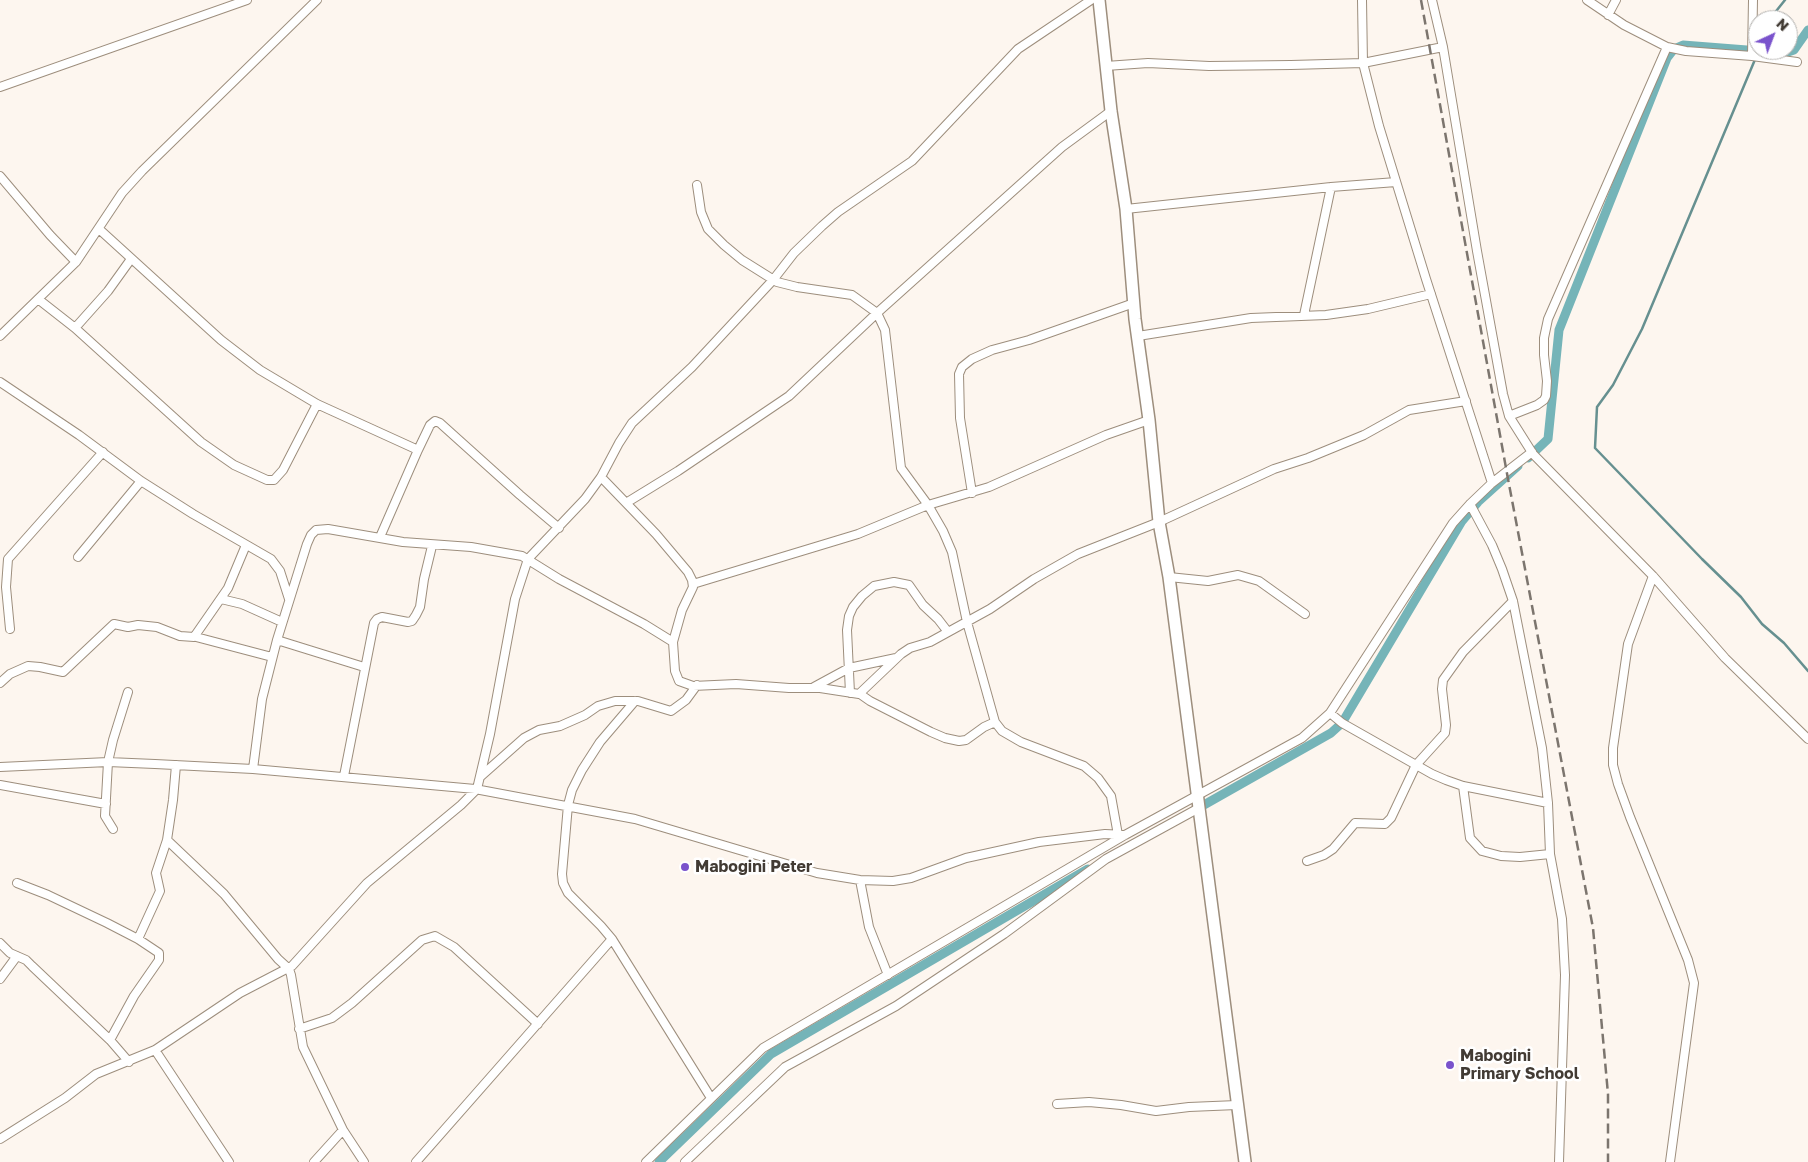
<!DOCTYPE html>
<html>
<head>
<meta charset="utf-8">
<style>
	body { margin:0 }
	#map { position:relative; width:1808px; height:1162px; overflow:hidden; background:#fdf6ef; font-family:"Golos Text",sans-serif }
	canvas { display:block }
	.north { position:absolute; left:1748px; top:10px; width:50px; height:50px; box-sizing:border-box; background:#fff; border:1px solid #b3b1ae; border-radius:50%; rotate:43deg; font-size:14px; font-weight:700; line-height:20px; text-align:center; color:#423b34 }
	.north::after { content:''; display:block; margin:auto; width:18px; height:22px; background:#7a53cc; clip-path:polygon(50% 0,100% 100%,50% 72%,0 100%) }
</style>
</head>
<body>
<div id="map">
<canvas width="1808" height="1162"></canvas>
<div class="north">N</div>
</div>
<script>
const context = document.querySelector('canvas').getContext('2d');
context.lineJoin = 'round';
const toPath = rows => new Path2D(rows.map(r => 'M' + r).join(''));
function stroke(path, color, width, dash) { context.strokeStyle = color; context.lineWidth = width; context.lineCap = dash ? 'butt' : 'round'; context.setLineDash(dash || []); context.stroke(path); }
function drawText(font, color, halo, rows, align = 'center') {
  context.font = font + ' "Golos Text",sans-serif'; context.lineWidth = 5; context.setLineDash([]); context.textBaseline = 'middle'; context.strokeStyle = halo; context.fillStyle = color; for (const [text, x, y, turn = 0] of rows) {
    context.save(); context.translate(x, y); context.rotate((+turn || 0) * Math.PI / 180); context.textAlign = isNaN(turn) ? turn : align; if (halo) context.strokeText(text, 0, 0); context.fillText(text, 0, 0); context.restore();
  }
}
stroke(toPath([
	[1769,20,1785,0],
	[1759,50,1642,329,1613,385,1597,407,1595,448,1702,559,1741,597,1762,624,1784,643,1808,671]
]), '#669090', 2.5);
stroke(toPath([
	[1528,458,1548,439,1559,330,1667,58,1674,49,1683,45,1785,53,1794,50,1808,30],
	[1195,810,1331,733,1342,723,1462,521,1478,502,1518,466],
	[659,1162,771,1054,1088,869]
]), '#75b4b8', 9);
const street = toPath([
	[1362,0,1363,63,1379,126,1426,279,1492,483],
	[1432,0,1443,47,1477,251,1503,394,1509,416,1533,454,1653,576,1725,658,1808,739],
	[1587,0,1624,25,1667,47,1686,51,1752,56,1797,62],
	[1608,15,1616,0],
	[1752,56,1753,0],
	[1106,66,1148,63,1209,66,1291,65,1363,63,1443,47],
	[0,87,247,0],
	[0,176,50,235,76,262],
	[697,185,701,212,708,229,724,245,742,260,777,282,797,287,852,295,877,313,885,330,901,468,928,505,943,531,952,552,967,622,995,722,1002,731,1021,742,1084,766,1098,778,1111,796,1118,835],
	[1126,209,1331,187,1396,182],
	[99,229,221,340,260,370,317,404,418,450],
	[38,299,75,328,201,442,234,465,267,480,274,480,283,470,317,404],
	[1304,315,1331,187],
	[75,328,108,291,131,259],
	[0,336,76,262,122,193,142,171,317,0],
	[1138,336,1251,318,1326,315,1368,309,1431,294],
	[0,382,79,435,141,481,193,514,271,559,280,571,289,599],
	[1509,416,1537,405,1544,400,1546,396,1547,381,1544,355,1544,338,1548,319,1667,47],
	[601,477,656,534,688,572,692,580,693,587,682,610,673,642,675,671,679,681,693,686,736,684,789,688,820,688,859,694,901,654,910,648,930,642,990,609,1034,579,1078,554,1159,522,1274,469,1308,458,1364,435,1409,410,1466,401],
	[972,493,960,418,959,374,962,367,972,359,992,350,1029,340,1134,303],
	[626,503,678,471,789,396,877,313,1062,147,1111,111],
	[1470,504,1492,545,1502,569,1513,601,1542,748,1548,803,1550,854,1562,919,1565,975,1559,1162],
	[380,537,418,450,430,425,435,421,440,423,520,495,559,528],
	[78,557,141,481],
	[1653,576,1628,644,1613,748,1613,765,1618,784,1630,817,1688,960,1694,983,1670,1162],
	[1169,577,1208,581,1238,575,1259,581,1305,614],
	[693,584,858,534,928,505,989,487,1106,435,1149,420],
	[221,599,242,604,282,622],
	[10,629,6,587,8,559,103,452],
	[196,637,272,657],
	[277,640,364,667],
	[0,683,10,674,28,666,40,667,63,672,114,624,128,627,138,625,157,627,180,636,194,637,228,588,246,545],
	[814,687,849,668,896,658],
	[850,693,847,630,849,616,853,607,862,596,874,586,894,582,909,585,923,605,938,619,948,632],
	[860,694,870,701,931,732,945,738,959,741,966,740,984,727,995,722],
	[635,701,600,742,582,770,572,790,568,805,562,874,563,883,568,893,601,926,612,939,711,1098],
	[1330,713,1342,723,1432,774,1446,780,1463,786,1548,803],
	[0,767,108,762,155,764,253,769,475,789,635,819,817,873,860,880,893,881,911,878,966,858,1039,842,1105,834,1125,835],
	[253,769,262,699,277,640,307,544,311,535,316,530,328,529,403,542,471,547,522,556,559,579,644,624,673,642],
	[344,776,374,623,377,619,382,617,408,622,412,621,416,615,420,607,424,579,432,546],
	[480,777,524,738,539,730,560,726,585,715,598,706,615,701,638,701,671,711,686,700,697,685],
	[0,785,106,804],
	[1463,786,1470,838,1482,851,1501,856,1520,857,1550,854],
	[113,829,105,816,108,762,113,740,128,692],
	[167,840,224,894,278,959,289,969,291,975,303,1047,343,1130,364,1162],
	[1307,861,1324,855,1333,849,1355,823,1385,824,1391,818,1416,765,1445,733,1446,725,1442,689,1443,680,1463,652,1513,601],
	[860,880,869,927,888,975],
	[17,883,48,895,107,923,138,939,159,953,159,960,134,996,110,1040],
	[138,939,160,891,156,873,167,840,173,800,176,765],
	[0,943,10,953,26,960,32,966,110,1040,129,1062],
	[0,979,17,956],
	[299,1029,332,1018,352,1003,422,940,435,936,454,947,538,1024],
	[155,1050,229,1162],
	[1057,1104,1089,1102,1121,1105,1156,1111,1189,1107,1237,1105],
	[0,1139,65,1098,96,1074,155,1050,240,993,292,966,367,883,461,805,477,789,490,734,515,599,528,559,585,499,601,477,619,443,632,423,692,367,773,280,794,253,822,226,838,212,912,161,1018,49,1091,0],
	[314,1162,343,1130],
	[416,1162,612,939],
	[646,1162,763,1048,1125,835,1302,738,1330,713,1453,523,1470,504,1492,483,1532,452],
	[685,1162,785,1067,896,1006,1004,934,1106,859,1199,808]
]);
const secondary = toPath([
	[1099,0,1111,111,1126,209,1135,319,1149,420,1159,522,1169,577,1245,1162]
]);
stroke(street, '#9d8e7d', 10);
stroke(secondary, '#9d8e7d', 14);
stroke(street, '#fff', 8);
stroke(secondary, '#fff', 11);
stroke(toPath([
	[1421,0,1508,479,1593,928,1608,1094,1608,1162]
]), '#7c756e', 2.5, [10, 5]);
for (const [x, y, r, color] of [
	[685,867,5,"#7a53cc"],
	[1450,1065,5,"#7a53cc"]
]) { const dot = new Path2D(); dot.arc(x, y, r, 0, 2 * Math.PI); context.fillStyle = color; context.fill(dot); stroke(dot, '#fff', 2); }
drawText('bold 16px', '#423b34', '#fff', [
	["Mabogini Peter",695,867],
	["Mabogini",1460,1056],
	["Primary School",1460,1074]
], 'left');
</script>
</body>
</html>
